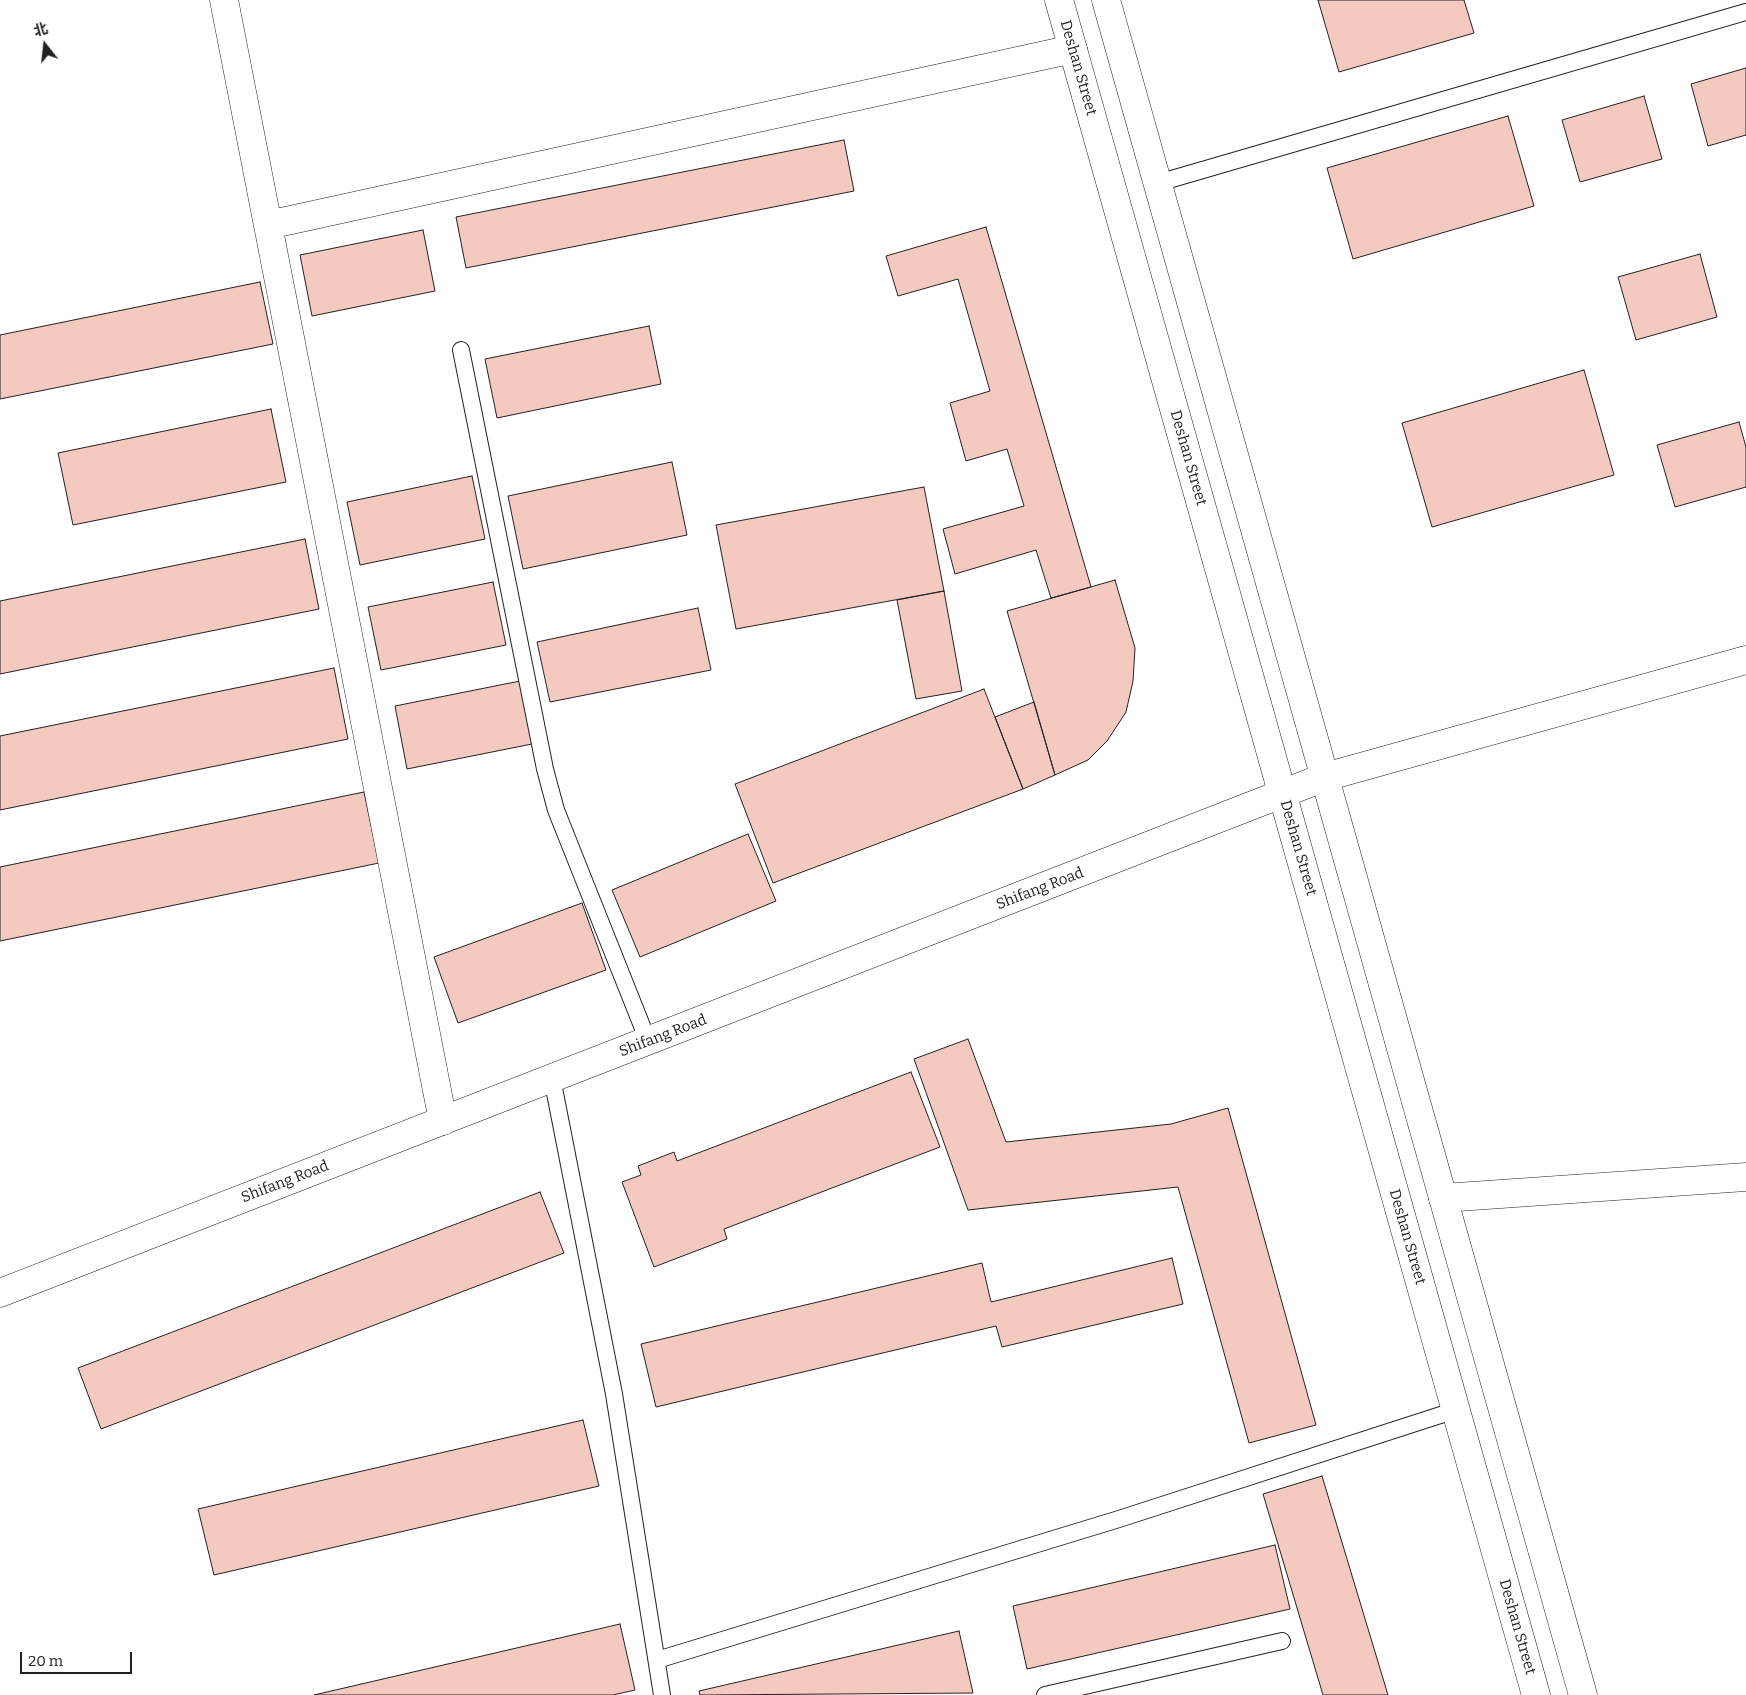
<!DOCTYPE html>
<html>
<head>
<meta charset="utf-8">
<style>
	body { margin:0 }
	#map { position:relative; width:1746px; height:1695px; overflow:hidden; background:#fff; font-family:Bitter,"Noto Sans SC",serif }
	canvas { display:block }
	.north { position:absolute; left:20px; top:20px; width:50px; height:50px; -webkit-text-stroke:4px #fff; paint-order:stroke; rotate:344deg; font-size:14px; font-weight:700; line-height:20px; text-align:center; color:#222 }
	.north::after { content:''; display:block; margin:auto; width:18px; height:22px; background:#222; clip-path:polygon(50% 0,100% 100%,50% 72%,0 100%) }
	.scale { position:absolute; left:20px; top:1652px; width:112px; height:22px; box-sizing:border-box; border:2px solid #222; border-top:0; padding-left:6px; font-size:15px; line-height:18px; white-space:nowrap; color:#222; -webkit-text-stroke:4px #fff; paint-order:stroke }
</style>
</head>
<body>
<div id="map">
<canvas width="1746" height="1695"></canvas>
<div class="north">北</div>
<div class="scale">20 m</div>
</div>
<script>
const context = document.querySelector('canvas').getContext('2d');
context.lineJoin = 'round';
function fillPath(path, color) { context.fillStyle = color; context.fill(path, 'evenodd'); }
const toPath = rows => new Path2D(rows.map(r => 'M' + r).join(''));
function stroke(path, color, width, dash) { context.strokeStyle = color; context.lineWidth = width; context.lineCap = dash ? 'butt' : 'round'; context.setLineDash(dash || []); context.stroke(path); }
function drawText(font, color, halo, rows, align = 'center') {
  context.font = font + ' Bitter,serif'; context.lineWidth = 4; context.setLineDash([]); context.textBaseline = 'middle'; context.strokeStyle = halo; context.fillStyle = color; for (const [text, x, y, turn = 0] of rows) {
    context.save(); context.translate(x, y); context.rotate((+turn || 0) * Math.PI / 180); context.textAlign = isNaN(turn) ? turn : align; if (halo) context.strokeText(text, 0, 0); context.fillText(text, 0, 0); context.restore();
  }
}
const building = toPath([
	[1318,0,1464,0,1474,33,1339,72,1318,0],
	[1746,68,1746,135,1708,146,1691,84,1746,68],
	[1644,96,1662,159,1580,182,1562,120,1644,96],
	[1508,116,1534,206,1353,259,1327,168,1508,116],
	[844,140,854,191,466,268,456,217,844,140],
	[986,227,1091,587,1051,598,1036,550,955,574,943,529,1024,506,1007,449,966,461,950,403,990,391,958,279,898,296,886,256,986,227],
	[423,230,435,291,312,316,300,255,423,230],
	[1700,254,1717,317,1636,340,1618,277,1700,254],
	[260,282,273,344,0,399,0,335,260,282],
	[649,326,661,384,497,418,485,359,649,326],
	[1584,370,1614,475,1432,527,1402,423,1584,370],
	[271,409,286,482,73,525,58,453,271,409],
	[1739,422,1746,447,1746,487,1675,507,1657,445,1739,422],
	[672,462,687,535,523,569,508,496,672,462],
	[472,476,485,539,360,565,347,502,472,476],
	[924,487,944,591,736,629,716,525,924,487],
	[305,539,319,609,0,674,0,601,305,539],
	[1115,580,1135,648,1133,681,1126,712,1107,741,1088,760,1055,775,1007,611,1115,580],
	[493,582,506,645,381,670,368,607,493,582],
	[944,591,962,691,916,699,897,600,944,591],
	[698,608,711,670,550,702,537,642,698,608],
	[334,668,348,739,0,810,0,736,334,668],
	[520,681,532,744,407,769,395,706,520,681],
	[984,689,1023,789,773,883,735,784,984,689],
	[1034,702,1055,775,1023,789,995,717,1034,702],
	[364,792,379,863,0,941,0,867,364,792],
	[748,834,776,901,640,957,612,890,748,834],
	[582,903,606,970,458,1023,434,957,582,903],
	[968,1039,1006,1142,1171,1124,1228,1108,1316,1425,1249,1443,1178,1187,968,1210,914,1059,968,1039],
	[911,1072,940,1147,724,1229,727,1239,654,1267,622,1182,641,1175,638,1166,674,1152,677,1161,911,1072],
	[540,1192,564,1253,101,1429,78,1368,540,1192],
	[1172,1258,1183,1304,1002,1347,996,1326,656,1407,641,1344,982,1263,991,1302,1172,1258],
	[583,1420,599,1486,214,1575,198,1509,583,1420],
	[1322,1476,1388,1695,1323,1695,1263,1494,1322,1476],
	[1275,1545,1290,1609,1027,1669,1013,1606,1275,1545],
	[620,1624,635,1690,613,1695,314,1695,620,1624],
	[959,1631,973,1693,700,1695,699,1691,959,1631]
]);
fillPath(building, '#f3c9c0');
stroke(building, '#222', 1);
const lane = toPath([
	[1158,183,1746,12],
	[461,350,545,769,556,810,648,1041],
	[552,1078,614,1394,662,1695],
	[657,1660,1119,1519,1456,1410],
	[1045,1695,1282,1641]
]);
const street = toPath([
	[224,0,443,1121],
	[268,225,1073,49],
	[1325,777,1746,660],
	[1443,1198,1746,1177]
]);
const secondary = toPath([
	[0,1293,1325,777]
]);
const primary = toPath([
	[1059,0,1536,1695],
	[1106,0,1583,1695]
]);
stroke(lane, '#222', 18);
stroke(street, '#222', 29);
stroke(secondary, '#222', 29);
stroke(primary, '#222', 29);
stroke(lane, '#fff', 16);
stroke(street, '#fff', 28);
stroke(secondary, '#fff', 28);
stroke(primary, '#fff', 28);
drawText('15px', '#222', '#fff', [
	["Deshan Street",1078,68,74],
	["Deshan Street",1188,458,74],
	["Deshan Street",1298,848,74],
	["Shifang Road",1040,889,-21],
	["Shifang Road",663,1036,-21],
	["Shifang Road",285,1182,-21],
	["Deshan Street",1407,1237,74],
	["Deshan Street",1517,1627,74]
]);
</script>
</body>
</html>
